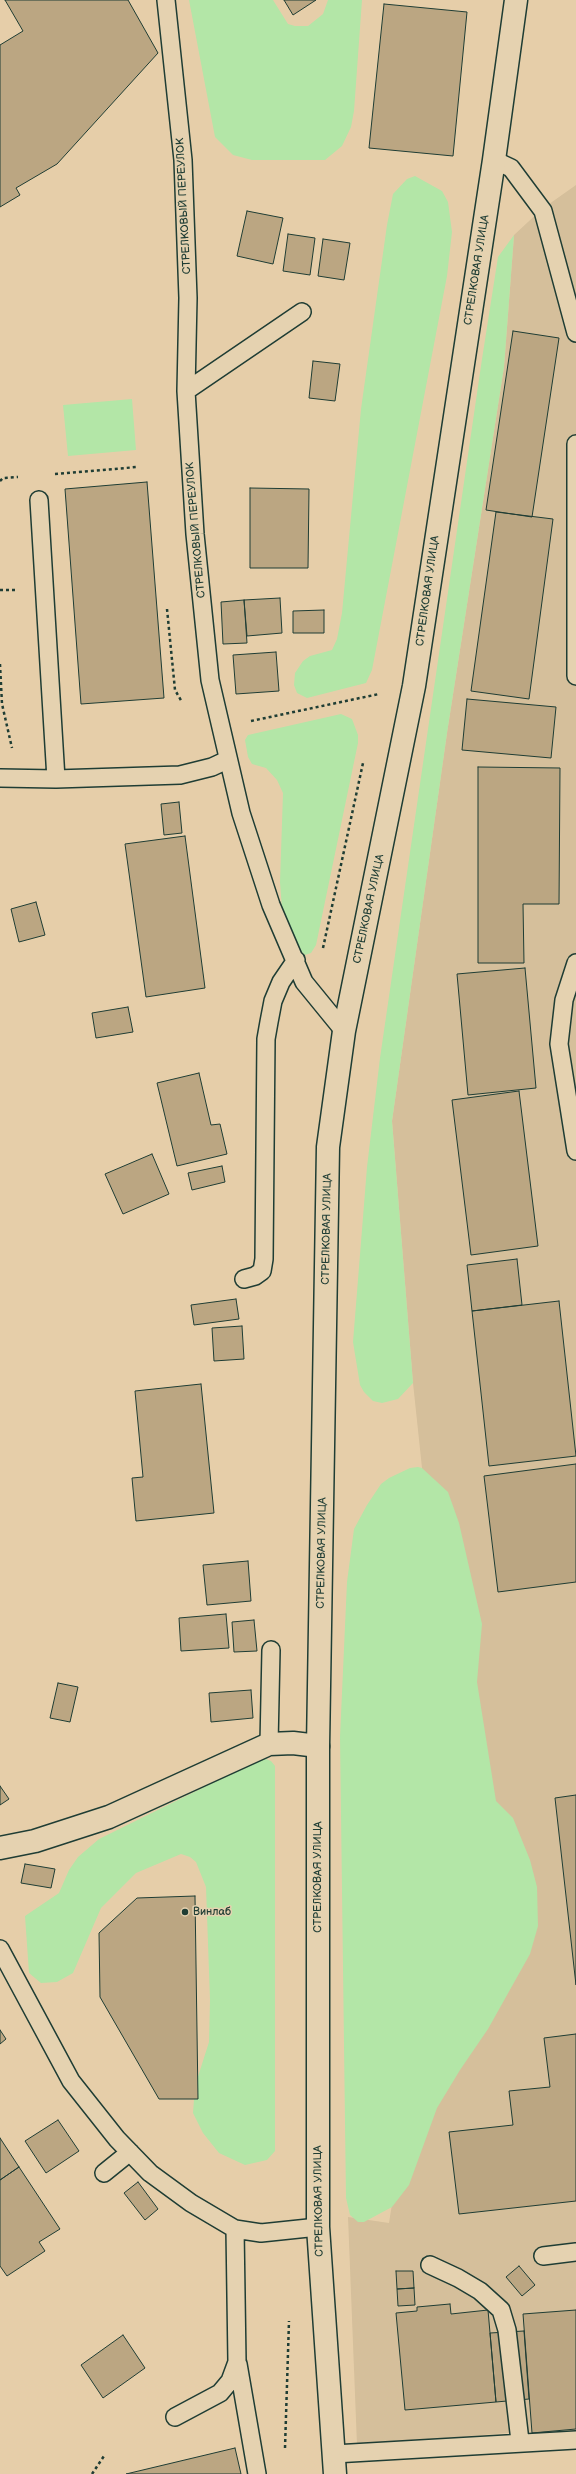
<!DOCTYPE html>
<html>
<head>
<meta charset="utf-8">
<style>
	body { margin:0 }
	canvas { display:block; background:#e6cea9 }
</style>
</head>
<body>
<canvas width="576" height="2474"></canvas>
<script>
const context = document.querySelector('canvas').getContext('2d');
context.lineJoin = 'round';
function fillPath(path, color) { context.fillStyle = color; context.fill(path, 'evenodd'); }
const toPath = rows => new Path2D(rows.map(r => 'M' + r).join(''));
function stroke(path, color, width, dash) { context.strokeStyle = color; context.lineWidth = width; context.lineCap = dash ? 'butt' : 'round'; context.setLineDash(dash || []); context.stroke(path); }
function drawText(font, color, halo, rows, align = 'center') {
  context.font = font + ' "Balsamiq Sans",sans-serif'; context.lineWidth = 3; context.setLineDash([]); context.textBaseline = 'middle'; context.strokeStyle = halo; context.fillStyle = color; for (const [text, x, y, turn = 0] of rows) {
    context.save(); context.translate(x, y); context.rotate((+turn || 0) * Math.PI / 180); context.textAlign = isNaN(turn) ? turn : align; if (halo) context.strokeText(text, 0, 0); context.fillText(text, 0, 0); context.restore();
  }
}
fillPath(toPath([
	[576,185,576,2431,520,2432,357,2445,348,2217,389,2223,392,2204,422,1468,413,1383,392,1121,447,733,504,367,514,235,542,209]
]), '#d5bf9b');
fillPath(toPath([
	[189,0,273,0,288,24,295,26,308,26,323,14,328,0,362,0,354,111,351,127,342,146,325,160,252,160,233,155,215,137],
	[415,176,442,191,448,202,452,232,447,276,372,670,366,683,307,698,297,693,294,685,295,673,303,661,310,656,332,650,337,639,342,613,361,409,387,225,393,194,407,179],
	[514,235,504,367,447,733,392,1121,413,1383,398,1399,382,1403,373,1401,364,1392,360,1385,353,1342,367,1167,380,1058,482,359,498,257],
	[132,399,136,450,68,456,63,405],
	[341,714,352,719,358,735,358,743,316,945,311,953,305,955,292,942,282,909,280,882,283,793,277,780,266,768,252,764,248,757,245,740,248,735],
	[418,1467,422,1468,448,1492,459,1523,482,1624,477,1682,496,1801,513,1818,530,1860,537,1887,538,1926,530,1954,488,2029,460,2070,437,2108,409,2185,392,2207,364,2222,358,2222,350,2215,346,2198,344,2045,340,1737,347,1582,354,1529,367,1505,381,1484,389,1478,410,1468],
	[263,1758,271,1761,275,1766,275,2151,267,2160,245,2165,219,2153,203,2133,193,2113,195,2086,209,2042,210,2000,206,1887,196,1862,190,1857,181,1854,136,1873,101,1908,73,1973,57,1982,41,1983,29,1973,25,1916,59,1893,69,1870,78,1857,99,1839]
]), '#b3e6a7');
const building = toPath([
	[5,0,128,0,158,53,57,164,16,188,20,195,0,207,0,45,23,31,5,0],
	[284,0,316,0,293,15,284,0],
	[384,4,467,12,453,156,369,148,384,4],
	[247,211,283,218,273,264,237,256,247,211],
	[288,234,315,238,310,275,283,271,288,234],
	[323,239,350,243,344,280,318,276,323,239],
	[513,331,559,338,532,517,486,510,513,331],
	[313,361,340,364,335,401,309,398,313,361],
	[147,482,164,698,81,704,65,489,147,482],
	[250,488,309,489,308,568,250,568,250,488],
	[496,512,553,519,529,699,471,691,496,512],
	[280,598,282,633,247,636,244,600,280,598],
	[244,600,247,643,223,644,221,602,244,600],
	[324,610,324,633,293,633,293,611,324,610],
	[276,652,279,691,236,694,233,655,276,652],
	[467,699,556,707,551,758,462,750,467,699],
	[478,767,560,768,559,904,523,904,524,963,478,963,478,767],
	[179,802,182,833,164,835,161,804,179,802],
	[185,836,205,988,146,997,125,844,185,836],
	[36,902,45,935,19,942,11,909,36,902],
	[525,968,536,1088,468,1095,457,974,525,968],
	[128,1007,133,1032,96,1038,92,1013,128,1007],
	[199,1073,211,1125,220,1124,227,1154,177,1166,157,1083,199,1073],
	[519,1091,538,1246,471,1255,452,1100,519,1091],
	[152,1154,169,1194,123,1214,105,1174,152,1154],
	[222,1166,225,1182,192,1190,188,1173,222,1166],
	[517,1259,522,1305,472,1311,467,1265,517,1259],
	[236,1299,239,1319,194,1325,191,1305,236,1299],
	[559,1301,576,1456,489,1466,472,1311,559,1301],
	[242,1326,244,1359,214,1361,212,1328,242,1326],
	[201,1384,214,1513,136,1521,132,1478,143,1477,135,1391,201,1384],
	[576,1464,576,1582,498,1592,484,1476,576,1464],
	[248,1561,251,1601,207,1605,203,1565,248,1561],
	[226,1614,229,1648,181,1651,179,1618,226,1614],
	[254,1620,257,1651,234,1652,232,1622,254,1620],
	[58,1683,78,1687,70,1722,50,1718,58,1683],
	[251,1690,253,1718,211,1722,209,1693,251,1690],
	[0,1786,9,1799,0,1805,0,1786],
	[576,1795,576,1985,555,1798,576,1795],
	[25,1864,55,1869,51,1888,21,1883,25,1864],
	[195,1896,198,2099,159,2099,100,1997,99,1933,137,1898,195,1896],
	[0,2030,6,2039,0,2044,0,2030],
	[576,2034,576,2201,459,2214,449,2132,513,2125,509,2091,550,2087,544,2038,576,2034],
	[58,2120,79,2151,46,2173,25,2141,58,2120],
	[0,2138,19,2167,0,2180,0,2138],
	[19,2167,60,2229,39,2242,45,2251,7,2276,0,2266,0,2180,19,2167],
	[138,2182,158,2209,145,2220,124,2193,138,2182],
	[519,2266,535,2285,522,2296,506,2277,519,2266],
	[396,2271,413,2271,414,2288,397,2289,396,2271],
	[414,2288,415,2305,398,2306,397,2289,414,2288],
	[450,2304,451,2314,488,2310,496,2402,405,2410,396,2313,417,2311,417,2307,450,2304],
	[576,2310,576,2429,532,2433,523,2314,576,2310],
	[524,2331,529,2399,496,2402,490,2333,524,2331],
	[123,2335,145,2368,103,2398,81,2365,123,2335],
	[235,2448,241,2474,126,2474,235,2448]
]);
fillPath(building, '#bba682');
stroke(building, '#1f3d34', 1);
const service = toPath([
	[166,0,183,160,188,298,186,391,195,534,210,680,241,813,271,905,304,982,344,1031],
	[494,160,511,168,543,211,576,333],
	[186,391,302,312],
	[576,444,576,676],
	[39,500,56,779],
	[0,778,56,779,180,775,212,767,227,760],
	[576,963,564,1000,559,1044,576,1151],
	[244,1279,255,1276,262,1271,264,1259,266,1039,269,1022,273,1001,281,982,296,960],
	[269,1744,271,1650],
	[0,1949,71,2081,117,2139,150,2173,191,2203,235,2229,261,2233,318,2227],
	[104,2173,130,2152],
	[543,2256,576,2252],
	[430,2265,458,2278,480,2291,501,2310,507,2330,520,2441],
	[238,2364,257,2474],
	[175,2417,220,2393,230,2381,237,2362,235,2229],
	[334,2454,576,2440]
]);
const minor = toPath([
	[0,1848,35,1841,109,1817,269,1744,293,1743,318,1746]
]);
const primary = toPath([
	[335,2474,318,2227,318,1746,328,1147,344,1031,414,686,494,160,516,0]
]);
stroke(service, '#1f3d34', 20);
stroke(minor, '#1f3d34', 25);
stroke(primary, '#1f3d34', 25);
stroke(toPath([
	[55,474,137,467],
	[0,481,3,478,18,477],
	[0,590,15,590],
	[167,609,175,690,182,702],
	[0,664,2,704,12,748],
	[251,721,379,694],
	[323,948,363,763],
	[285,2448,289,2321],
	[92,2474,104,2456]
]), '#1f3d34', 2.5, [3, 3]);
stroke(service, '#e5d2b0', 17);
stroke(minor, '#e5d2b0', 22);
stroke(primary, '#e5d2b0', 22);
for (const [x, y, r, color] of [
	[185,1912,4,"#1f3d34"]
]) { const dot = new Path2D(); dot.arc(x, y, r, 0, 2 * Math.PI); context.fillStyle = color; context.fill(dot); stroke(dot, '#e5d2b0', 1.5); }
drawText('11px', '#1f3d34', '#e5d2b0', [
	["СТРЕЛКОВЫЙ ПЕРЕУЛОК",184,206,-93],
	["СТРЕЛКОВАЯ УЛИЦА",477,270,-81],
	["СТРЕЛКОВЫЙ ПЕРЕУЛОК",196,530,-95],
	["СТРЕЛКОВАЯ УЛИЦА",428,591,-82],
	["СТРЕЛКОВАЯ УЛИЦА",369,909,-78],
	["СТРЕЛКОВАЯ УЛИЦА",327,1229,-89],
	["СТРЕЛКОВАЯ УЛИЦА",322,1553,-89],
	["СТРЕЛКОВАЯ УЛИЦА",318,1877,-90],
	["СТРЕЛКОВАЯ УЛИЦА",319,2201,-91]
]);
drawText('11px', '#1f3d34', '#e5d2b0', [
	["Винлаб",193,1912]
], 'left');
</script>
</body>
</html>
